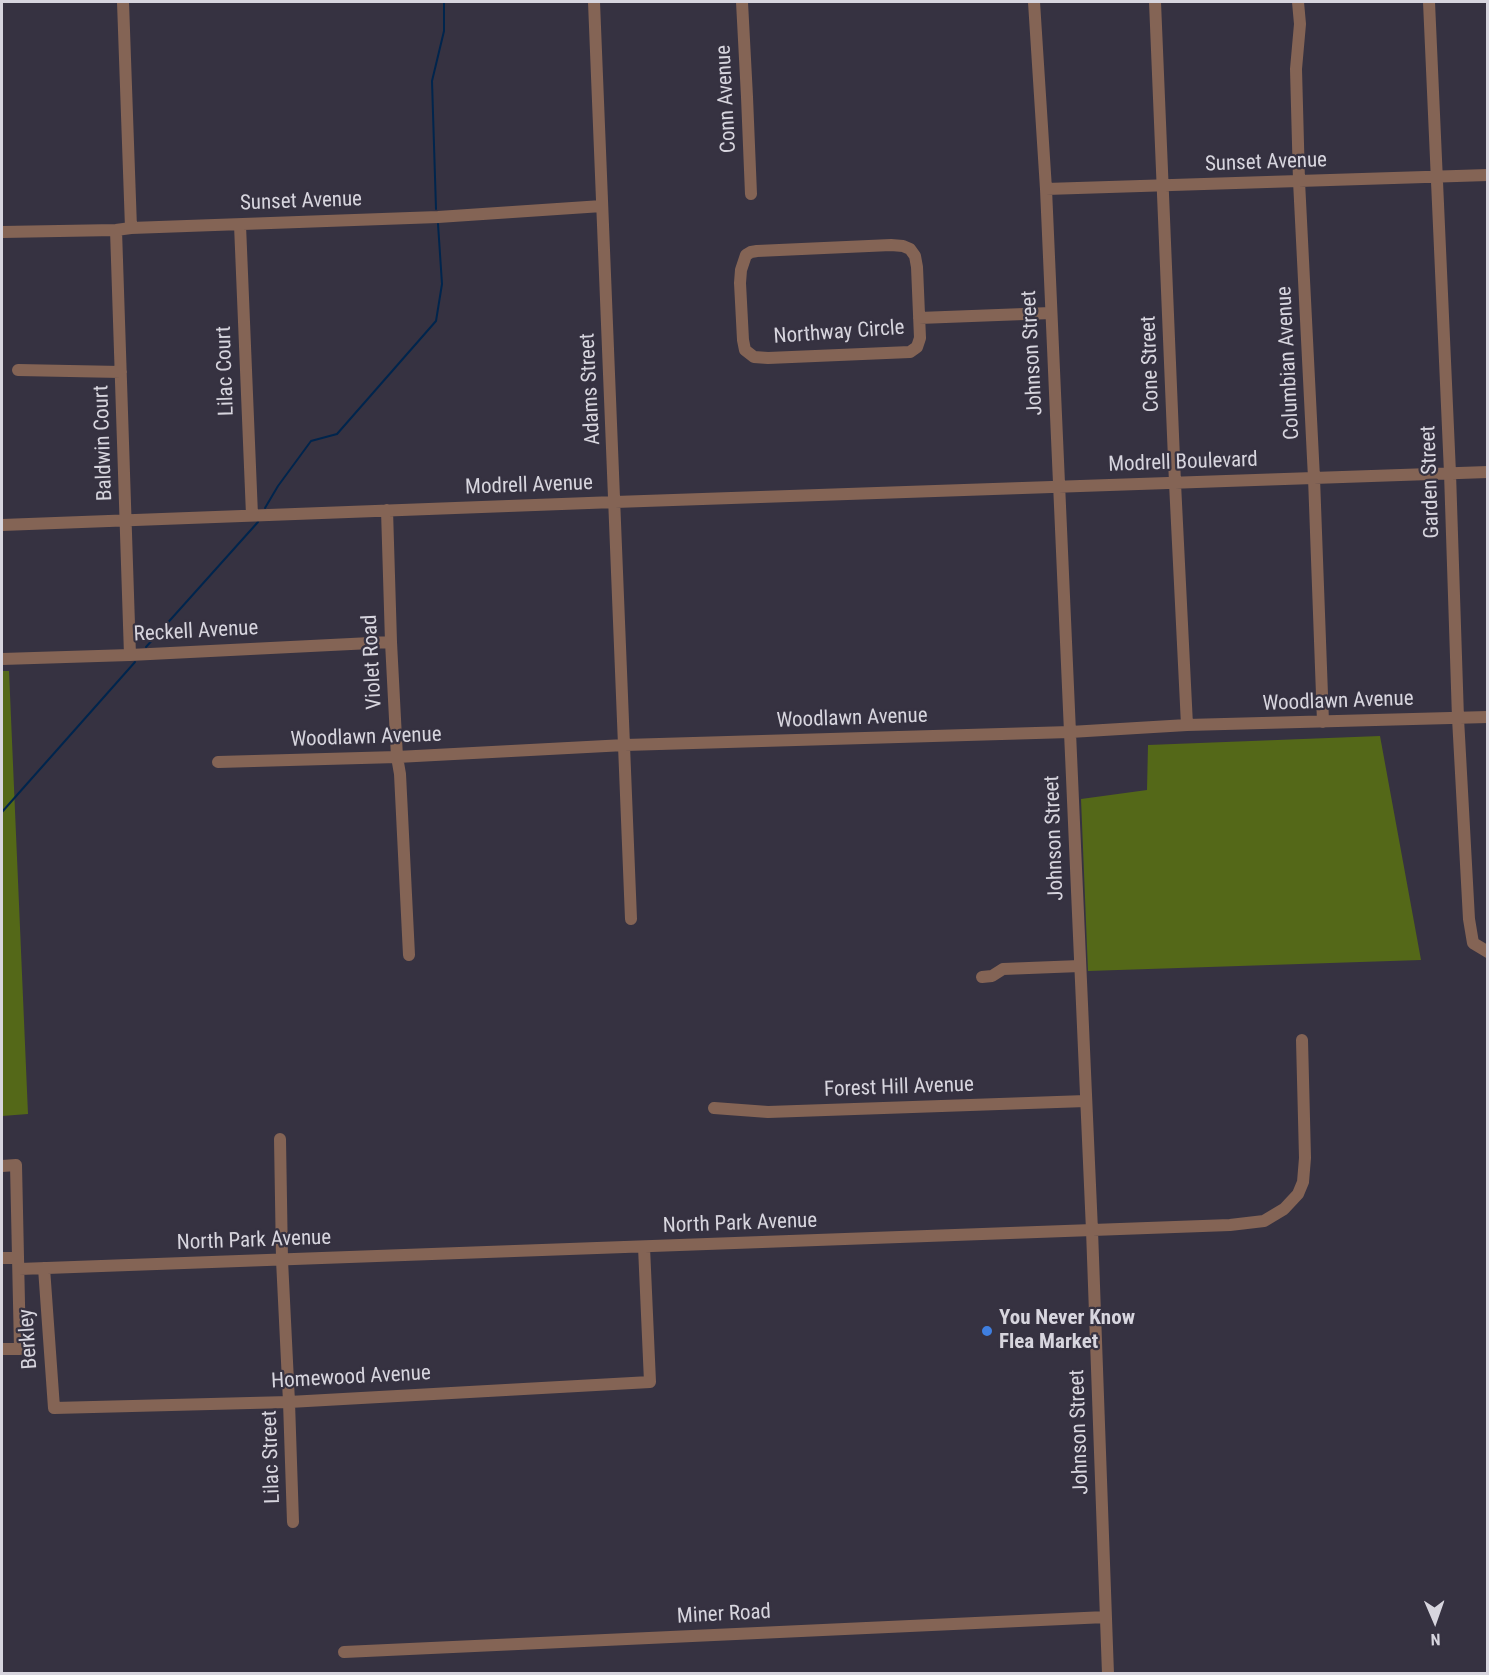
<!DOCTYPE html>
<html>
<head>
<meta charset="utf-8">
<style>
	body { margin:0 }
	#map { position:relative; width:1489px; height:1675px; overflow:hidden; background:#363241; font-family:"Roboto Condensed",sans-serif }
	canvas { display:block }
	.frame { position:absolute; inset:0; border:3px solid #d7d5de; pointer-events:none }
	.north { position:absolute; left:1405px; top:1591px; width:60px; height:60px; -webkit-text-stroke:4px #363241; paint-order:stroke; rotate:178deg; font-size:16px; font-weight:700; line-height:24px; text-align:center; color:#d7d5de }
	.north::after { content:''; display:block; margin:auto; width:21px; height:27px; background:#d7d5de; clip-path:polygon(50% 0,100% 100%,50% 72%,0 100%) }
</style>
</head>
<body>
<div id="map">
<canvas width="1489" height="1675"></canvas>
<div class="frame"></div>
<div class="north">N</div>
</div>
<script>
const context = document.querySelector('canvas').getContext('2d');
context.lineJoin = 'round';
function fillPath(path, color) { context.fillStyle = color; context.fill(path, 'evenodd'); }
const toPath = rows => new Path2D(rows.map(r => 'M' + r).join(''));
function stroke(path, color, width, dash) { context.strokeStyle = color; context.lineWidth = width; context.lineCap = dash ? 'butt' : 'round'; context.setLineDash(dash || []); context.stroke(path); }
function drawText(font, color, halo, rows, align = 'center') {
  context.font = font + ' "Roboto Condensed",sans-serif'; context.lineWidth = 4.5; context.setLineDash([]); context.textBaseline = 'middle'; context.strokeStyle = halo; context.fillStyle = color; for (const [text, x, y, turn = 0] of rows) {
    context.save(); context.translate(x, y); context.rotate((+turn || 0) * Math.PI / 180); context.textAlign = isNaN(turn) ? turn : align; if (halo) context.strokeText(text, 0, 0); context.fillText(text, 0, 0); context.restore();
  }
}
fillPath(toPath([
	[2,671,9,671,28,1114,2,1116],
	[1380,736,1421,960,1088,971,1081,799,1147,790,1148,745]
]), '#546818');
stroke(toPath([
	[436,209,432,81,444,31,444,2],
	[265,508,278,486,311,441,337,434,436,321,442,284,438,224],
	[146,647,258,522],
	[2,812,135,662]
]), '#00254d', 2);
stroke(toPath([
	[123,2,131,228],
	[594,2,631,919],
	[742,2,747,97,751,194],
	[1034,2,1046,189,1092,1230,1108,1674],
	[1155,2,1175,483,1187,725],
	[1298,2,1300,24,1296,69,1299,181,1314,478,1323,722],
	[1429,2,1450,473,1458,718,1469,919,1473,943,1488,952],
	[1046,189,1488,175],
	[240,225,252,515],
	[116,230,130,655],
	[2,232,116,230,131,228,438,217,602,206],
	[891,245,903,246,910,249,915,256,917,267,920,338,917,347,910,352,768,358,754,357,745,350,743,340,740,283,741,270,746,255,751,252,757,251,891,245],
	[919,318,1051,313],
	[18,370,121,372],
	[387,510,391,642,397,757,400,774,409,955],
	[2,525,615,502,1488,472],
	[2,659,130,655,391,642],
	[218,762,397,757,625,745,1070,732,1187,725,1488,717],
	[982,977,992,976,1003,969,1080,966],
	[714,1108,768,1112,1086,1101],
	[280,1139,282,1260,289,1402,293,1522],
	[2,1166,16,1165,20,1349,2,1349],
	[2,1258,18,1258],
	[44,1268,54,1408,289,1402,650,1382,644,1247],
	[19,1269,1230,1225,1264,1221,1284,1209,1298,1194,1303,1182,1305,1158,1302,1040],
	[344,1652,1106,1617]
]), '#846455', 12);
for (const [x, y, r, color] of [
	[987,1331,6,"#3f7fe0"]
]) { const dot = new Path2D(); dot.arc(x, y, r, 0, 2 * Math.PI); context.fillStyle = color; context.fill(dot); stroke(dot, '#363241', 2); }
drawText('21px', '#d7d5de', '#363241', [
	["Conn Avenue",727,99,-93],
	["Sunset Avenue",1266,163,-2],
	["Sunset Avenue",301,202,-2],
	["Northway Circle",839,333,-4],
	["Johnson Street",1033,353,-93],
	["Columbian Avenue",1289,363,-93],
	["Cone Street",1151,364,-92],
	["Lilac Court",226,371,-92],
	["Adams Street",591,389,-93],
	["Baldwin Court",104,443,-92],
	["Modrell Boulevard",1183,463,-2],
	["Garden Street",1431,482,-92],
	["Modrell Avenue",529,486,-2],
	["Reckell Avenue",196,632,-3],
	["Violet Road",373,662,-93],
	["Woodlawn Avenue",1338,702,-2],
	["Woodlawn Avenue",852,719,-2],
	["Woodlawn Avenue",366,738,-2],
	["Johnson Street",1055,838,-92],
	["Forest Hill Avenue",899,1088,-2],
	["North Park Avenue",740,1224,-2],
	["North Park Avenue",254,1241,-2],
	["Berkley",29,1339,-94],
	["Homewood Avenue",351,1378,-3],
	["Johnson Street",1080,1432,-92],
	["Lilac Street",272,1457,-92],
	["Miner Road",724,1615,-3]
]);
drawText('bold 21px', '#d7d5de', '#363241', [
	["You Never Know",999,1319],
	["Flea Market",999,1343]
], 'left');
</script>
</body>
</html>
